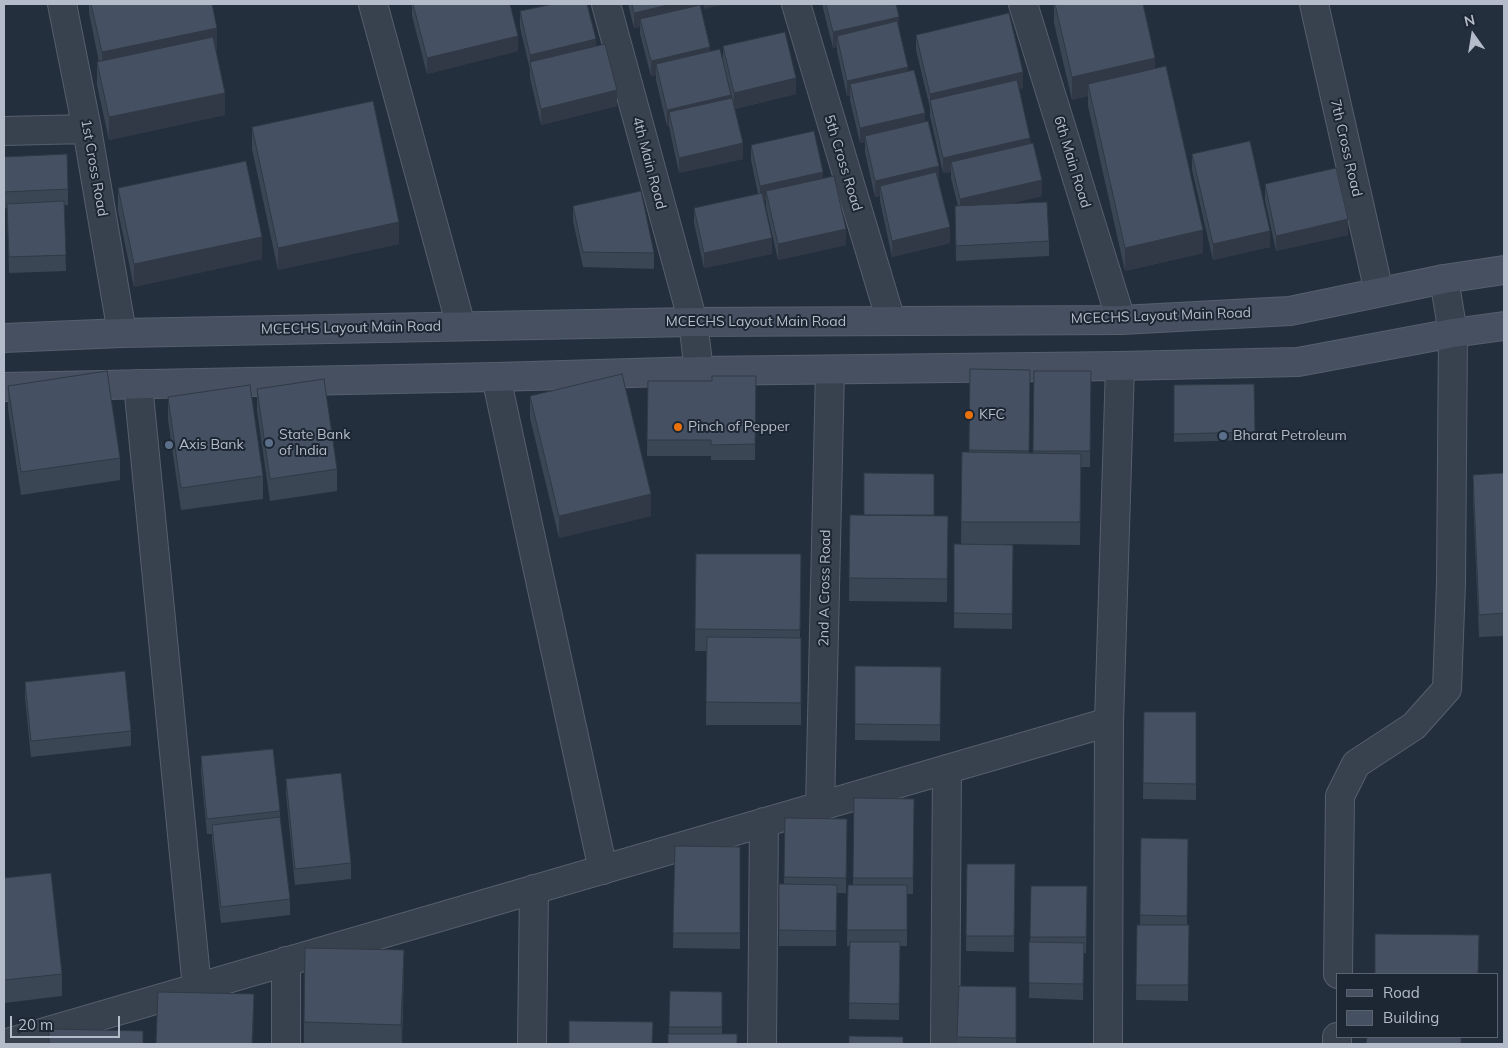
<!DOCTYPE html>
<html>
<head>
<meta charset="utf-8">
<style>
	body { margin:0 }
	#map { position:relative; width:1508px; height:1048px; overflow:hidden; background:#242f3e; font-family:Mulish,sans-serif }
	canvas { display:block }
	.frame { position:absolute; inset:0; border:5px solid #b4bcc9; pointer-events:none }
	.legend { position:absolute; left:1336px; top:973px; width:162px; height:65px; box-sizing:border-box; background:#1d2633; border:1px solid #59626f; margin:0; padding:6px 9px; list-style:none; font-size:15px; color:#b4bcc9 }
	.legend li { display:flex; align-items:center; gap:10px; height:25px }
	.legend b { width:25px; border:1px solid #59626f }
	.north { position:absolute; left:1448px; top:10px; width:50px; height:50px; -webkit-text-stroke:4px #1d2633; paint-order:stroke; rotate:347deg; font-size:14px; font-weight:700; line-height:20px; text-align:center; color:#b4bcc9 }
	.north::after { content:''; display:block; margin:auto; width:18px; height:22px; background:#b4bcc9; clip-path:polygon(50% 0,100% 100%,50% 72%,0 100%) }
	.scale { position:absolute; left:10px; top:1016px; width:110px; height:22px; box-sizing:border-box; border:2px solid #b4bcc9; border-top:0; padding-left:6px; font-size:15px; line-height:18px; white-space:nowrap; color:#b4bcc9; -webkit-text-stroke:4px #1d2633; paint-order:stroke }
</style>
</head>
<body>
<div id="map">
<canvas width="1508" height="1048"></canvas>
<div class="frame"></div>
<ul class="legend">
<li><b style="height:6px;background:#465061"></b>Road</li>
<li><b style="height:14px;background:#455162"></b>Building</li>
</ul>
<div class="north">N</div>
<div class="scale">20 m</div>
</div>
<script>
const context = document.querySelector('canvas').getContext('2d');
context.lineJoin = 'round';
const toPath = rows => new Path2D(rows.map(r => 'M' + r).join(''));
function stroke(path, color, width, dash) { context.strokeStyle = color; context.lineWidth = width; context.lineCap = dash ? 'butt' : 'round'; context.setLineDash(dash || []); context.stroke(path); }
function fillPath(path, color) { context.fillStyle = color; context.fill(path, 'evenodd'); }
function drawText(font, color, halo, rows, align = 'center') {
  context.font = font + ' Mulish,sans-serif'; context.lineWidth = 4; context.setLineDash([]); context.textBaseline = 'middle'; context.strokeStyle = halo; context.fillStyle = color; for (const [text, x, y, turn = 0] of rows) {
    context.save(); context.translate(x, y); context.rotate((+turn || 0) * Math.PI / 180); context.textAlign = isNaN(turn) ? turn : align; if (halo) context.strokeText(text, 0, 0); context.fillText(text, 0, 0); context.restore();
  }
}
const minor = toPath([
	[62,4,87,129,122,333],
	[373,4,461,326],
	[606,4,693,322,699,371],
	[796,4,891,321],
	[1023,4,1121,320],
	[1314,4,1379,292],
	[4,131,87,129],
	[496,377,603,870],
	[138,384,197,988],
	[820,806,830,370],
	[1338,974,1340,796,1356,764,1414,726,1447,689,1451,583,1453,333,1444,279],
	[4,1044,1109,722],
	[286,1044,286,961],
	[532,1044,534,889],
	[762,1044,764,822],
	[945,1044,947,769],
	[1108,1044,1109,722,1120,366],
	[1337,1044,1337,1037]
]);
const secondary = toPath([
	[4,338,122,333,693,322,1121,320,1290,311,1444,279,1504,270],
	[4,387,496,377,699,371,1120,366,1298,362,1453,333,1504,326]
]);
stroke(minor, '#565f6c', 30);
stroke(secondary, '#565f6c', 30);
stroke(minor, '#38414e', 28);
stroke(secondary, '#465061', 28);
fillPath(toPath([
	[89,4,212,4,217,50,216,50,225,115,109,140,97,85,97,62,99,62,89,13],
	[412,4,510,4,518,51,427,74,412,16],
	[628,4,701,4,701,8,710,51,731,98,732,98,723,62,723,46,796,94,735,109,743,159,679,173,669,126,667,126,656,80,656,75,651,76,640,34,640,27,634,28],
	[822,4,896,4,899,27,908,71,925,122,939,181,950,243,892,257,880,201,880,196,875,197,865,152,865,142,860,143,850,100,850,96,847,96,837,51,837,47,833,48],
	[1054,4,1143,4,1155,68,1203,253,1125,271,1088,106,1088,96,1072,100,1054,23],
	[520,11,596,46,617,106,541,125,530,78,530,70,520,27],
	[916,35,1023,88,1019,89,1042,196,1008,204,1049,241,1049,256,956,261,955,206,958,206,951,178,951,172,943,173,930,116,930,108,916,50],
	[252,127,399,244,278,270,252,149],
	[751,145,823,179,846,245,778,260,766,207,766,200,764,201,772,254,704,268,694,223,694,208,758,194,751,160],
	[1192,154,1270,247,1213,260,1192,170],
	[4,157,68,189,68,205,64,205,66,271,9,273,7,208,4,208],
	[1265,184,1348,235,1276,251,1265,200],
	[118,188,262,259,134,287,118,211],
	[573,206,654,253,654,269,583,267,573,221],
	[970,369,1030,370,1029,453,1033,453,1034,371,1091,371,1090,467,1081,467,1080,545,1000,544,1013,545,1012,629,954,628,954,544,961,544,962,452,969,452],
	[756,376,755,460,711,460,711,456,647,456,648,381,712,381],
	[1254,384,1255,440,1174,442,1174,385],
	[8,386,120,458,120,480,21,495,8,409],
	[257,389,337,469,337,491,270,501,257,411],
	[530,396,651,516,559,538,530,418],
	[168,397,263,476,263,499,181,510,168,420],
	[1504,473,1504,636,1479,637,1473,498,1473,475],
	[934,474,934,516,948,516,947,602,849,601,850,515,864,515],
	[696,554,801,554,800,638,801,638,801,725,706,725,706,651,695,651],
	[855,666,941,667,940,741,855,740],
	[25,682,131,731,131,746,31,757,25,698],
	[1144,712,1196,712,1196,800,1143,799],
	[201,756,280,811,280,817,290,899,290,915,221,923,212,841,212,834,207,834,201,772],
	[286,779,351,863,351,879,295,885,286,794],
	[854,798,914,799,913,894,907,894,907,946,900,946,899,1020,849,1019,850,946,847,946,848,885,853,885],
	[785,818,847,819,846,893,837,893,836,946,779,946,779,884,784,884],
	[1141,838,1188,839,1187,925,1189,925,1188,1001,1136,1000,1137,925,1140,925],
	[675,846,740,847,740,949,673,948],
	[967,864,1015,864,1014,952,966,951],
	[4,878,62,974,62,996,4,1003],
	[1031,886,1087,886,1086,953,1084,953,1083,1000,1029,998],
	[404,972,402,1044,304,1044,304,1022],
	[959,986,1016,987,1016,1044,957,1044],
	[670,991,722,992,722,1034,669,1034]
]), '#3b4654');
fillPath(toPath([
	[672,4,701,4,701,13,640,19,640,27,634,28,634,13],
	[704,4,727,4,704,9],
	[899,17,899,33,837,36,837,47,833,48,833,32],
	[217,28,217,50,102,75,102,52],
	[518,36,518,51,427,74,427,58],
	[596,39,596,55,530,63,530,55],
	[710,47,710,63,656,64,656,75,651,76,651,61],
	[1155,58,1155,81,1088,84,1088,96,1072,100,1072,77],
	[908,67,908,82,850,84,850,96,847,96,847,81],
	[1023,72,1023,88,932,109,930,102,930,94],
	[796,78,796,94,734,109,734,93],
	[617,90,617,106,541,125,541,109],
	[225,93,225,115,109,140,109,117],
	[731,95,731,111,669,112,669,126,667,126,667,110],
	[925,113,925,128,865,136,865,142,860,143,860,128],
	[1030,138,1030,153,951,162,951,172,943,173,943,158],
	[743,143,743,159,679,173,679,158],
	[939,166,939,181,882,195,880,186,880,196,875,197,875,181],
	[823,172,823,188,766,191,766,200,760,201,760,186],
	[1042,180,1042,196,960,215,960,199],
	[1348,219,1348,235,1276,251,1276,236],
	[399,222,399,244,278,270,278,248],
	[950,227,950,243,892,257,892,241],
	[846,229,846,245,778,260,778,244],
	[1203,230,1203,253,1125,271,1125,248],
	[1270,231,1270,247,1213,260,1213,244],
	[262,237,262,259,134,287,134,264],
	[772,238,772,254,704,268,704,253],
	[651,494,651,516,559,538,559,516],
	[404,950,404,972,401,1044,401,1025],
	[254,994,254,1016,253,1044,252,1044]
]), '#303945');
const building = toPath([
	[91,4,212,4,217,28,102,52,91,4],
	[413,4,510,4,518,36,427,58,413,4],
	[553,4,587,4,596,39,530,55,520,11,553,4],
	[632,4,672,4,634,13,632,4],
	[826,4,896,4,899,17,833,32,826,4],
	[1055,4,1143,4,1155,58,1072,77,1055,4],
	[700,5,710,47,651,61,640,19,700,5],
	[1009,13,1023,72,930,94,916,35,1009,13],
	[897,21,908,67,847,81,837,36,897,21],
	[785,32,796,78,734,93,723,46,785,32],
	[213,37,225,93,109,117,97,62,213,37],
	[605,44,617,90,541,109,530,62,605,44],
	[720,49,731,95,667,110,656,64,720,49],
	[1166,66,1203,230,1125,248,1088,84,1166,66],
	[914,70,925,113,860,128,850,84,914,70],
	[1017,80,1030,138,943,158,930,100,1017,80],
	[732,98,743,143,679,158,669,112,732,98],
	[373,101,399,222,278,248,252,127,373,101],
	[928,121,939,166,875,181,865,136,928,121],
	[814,131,823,172,760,186,751,145,814,131],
	[1250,141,1270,231,1213,244,1192,154,1250,141],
	[1033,143,1042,180,960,199,951,162,1033,143],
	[67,154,68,189,4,192,4,157,67,154],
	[246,161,262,237,134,264,118,188,246,161],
	[1336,168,1348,219,1276,236,1265,184,1336,168],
	[936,172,950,227,892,241,880,186,936,172],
	[834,176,846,229,778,244,766,191,834,176],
	[641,191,654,253,583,252,573,206,641,191],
	[762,193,772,238,704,253,694,208,762,193],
	[64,201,66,255,9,257,7,204,64,201],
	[1047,202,1049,241,956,246,955,206,1047,202],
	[970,369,1030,370,1029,451,969,450,970,369],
	[107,371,120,458,21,472,8,386,107,371],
	[1034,371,1091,371,1090,451,1033,451,1034,371],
	[622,374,651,494,559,516,530,396,622,374],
	[712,376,756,376,755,444,711,445,711,440,647,440,648,381,712,381,712,376],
	[324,379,337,469,270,479,257,389,324,379],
	[1254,384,1255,432,1174,434,1174,385,1254,384],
	[250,385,263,476,181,488,168,397,250,385],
	[962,452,1081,454,1080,522,961,522,962,452],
	[864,473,934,474,934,515,864,515,864,473],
	[1504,473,1504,613,1479,615,1473,475,1504,473],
	[850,515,948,516,947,579,849,578,850,515],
	[954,544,1013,545,1012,614,954,613,954,544],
	[696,554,801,554,800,630,695,629,696,554],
	[707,637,801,638,801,703,706,702,707,637],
	[855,666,941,667,940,725,855,724,855,666],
	[125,671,131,731,31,741,25,682,125,671],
	[1144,712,1196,712,1196,784,1143,783,1144,712],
	[273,749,280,811,207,819,201,756,273,749],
	[341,773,351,863,295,869,286,779,341,773],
	[854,798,914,799,913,878,853,878,854,798],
	[280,817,290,899,221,907,212,825,280,817],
	[785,818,847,819,846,878,784,877,785,818],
	[1141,838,1188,839,1187,916,1140,915,1141,838],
	[675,846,740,847,740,933,673,933,675,846],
	[967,864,1015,864,1014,936,966,936,967,864],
	[51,873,62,974,4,980,4,878,51,873],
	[779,884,837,885,836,931,779,930,779,884],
	[848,885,907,885,907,930,847,930,848,885],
	[1031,886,1087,886,1086,937,1030,937,1031,886],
	[1137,925,1189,925,1188,985,1136,985,1137,925],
	[1375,934,1479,935,1478,974,1375,974,1375,934],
	[850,942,900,942,899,1004,849,1003,850,942],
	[1029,942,1084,943,1083,984,1029,983,1029,942],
	[305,948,404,950,401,1025,304,1022,305,948],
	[959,986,1016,987,1016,1038,957,1037,959,986],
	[670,991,722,992,722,1027,669,1027,670,991],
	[158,992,254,994,252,1044,156,1044,158,992],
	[569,1021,653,1022,652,1044,569,1044,569,1021],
	[49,1029,143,1031,143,1044,49,1044,49,1029],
	[668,1034,737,1034,737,1044,668,1044,668,1034],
	[849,1036,903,1037,903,1044,849,1044,849,1036],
	[1367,1037,1461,1037,1461,1044,1366,1044,1367,1037]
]);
fillPath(building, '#455162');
stroke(building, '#303945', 1);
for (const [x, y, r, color] of [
	[969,415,5,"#e8710a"],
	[678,427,5,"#e8710a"],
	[1223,436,5,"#5c6f8a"],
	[269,443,5,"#5c6f8a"],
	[169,445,5,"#5c6f8a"]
]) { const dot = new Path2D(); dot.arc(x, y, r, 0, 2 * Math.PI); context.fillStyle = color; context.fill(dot); stroke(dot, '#1d2633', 2); }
drawText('14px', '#b4bcc9', '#1d2633', [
	["7th Cross Road",1346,148,77],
	["6th Main Road",1072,162,73],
	["4th Main Road",649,163,75],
	["5th Cross Road",843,163,73],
	["1st Cross Road",94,168,80],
	["MCECHS Layout Main Road",1161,316,-2],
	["MCECHS Layout Main Road",756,322],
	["MCECHS Layout Main Road",351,328,-1],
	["2nd A Cross Road",825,588,-89]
]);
drawText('14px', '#b4bcc9', '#1d2633', [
	["KFC",979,415],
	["Pinch of Pepper",688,427],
	["State Bank",279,435],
	["of India",279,451],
	["Bharat Petroleum",1233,436],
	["Axis Bank",179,445]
], 'left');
</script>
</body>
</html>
